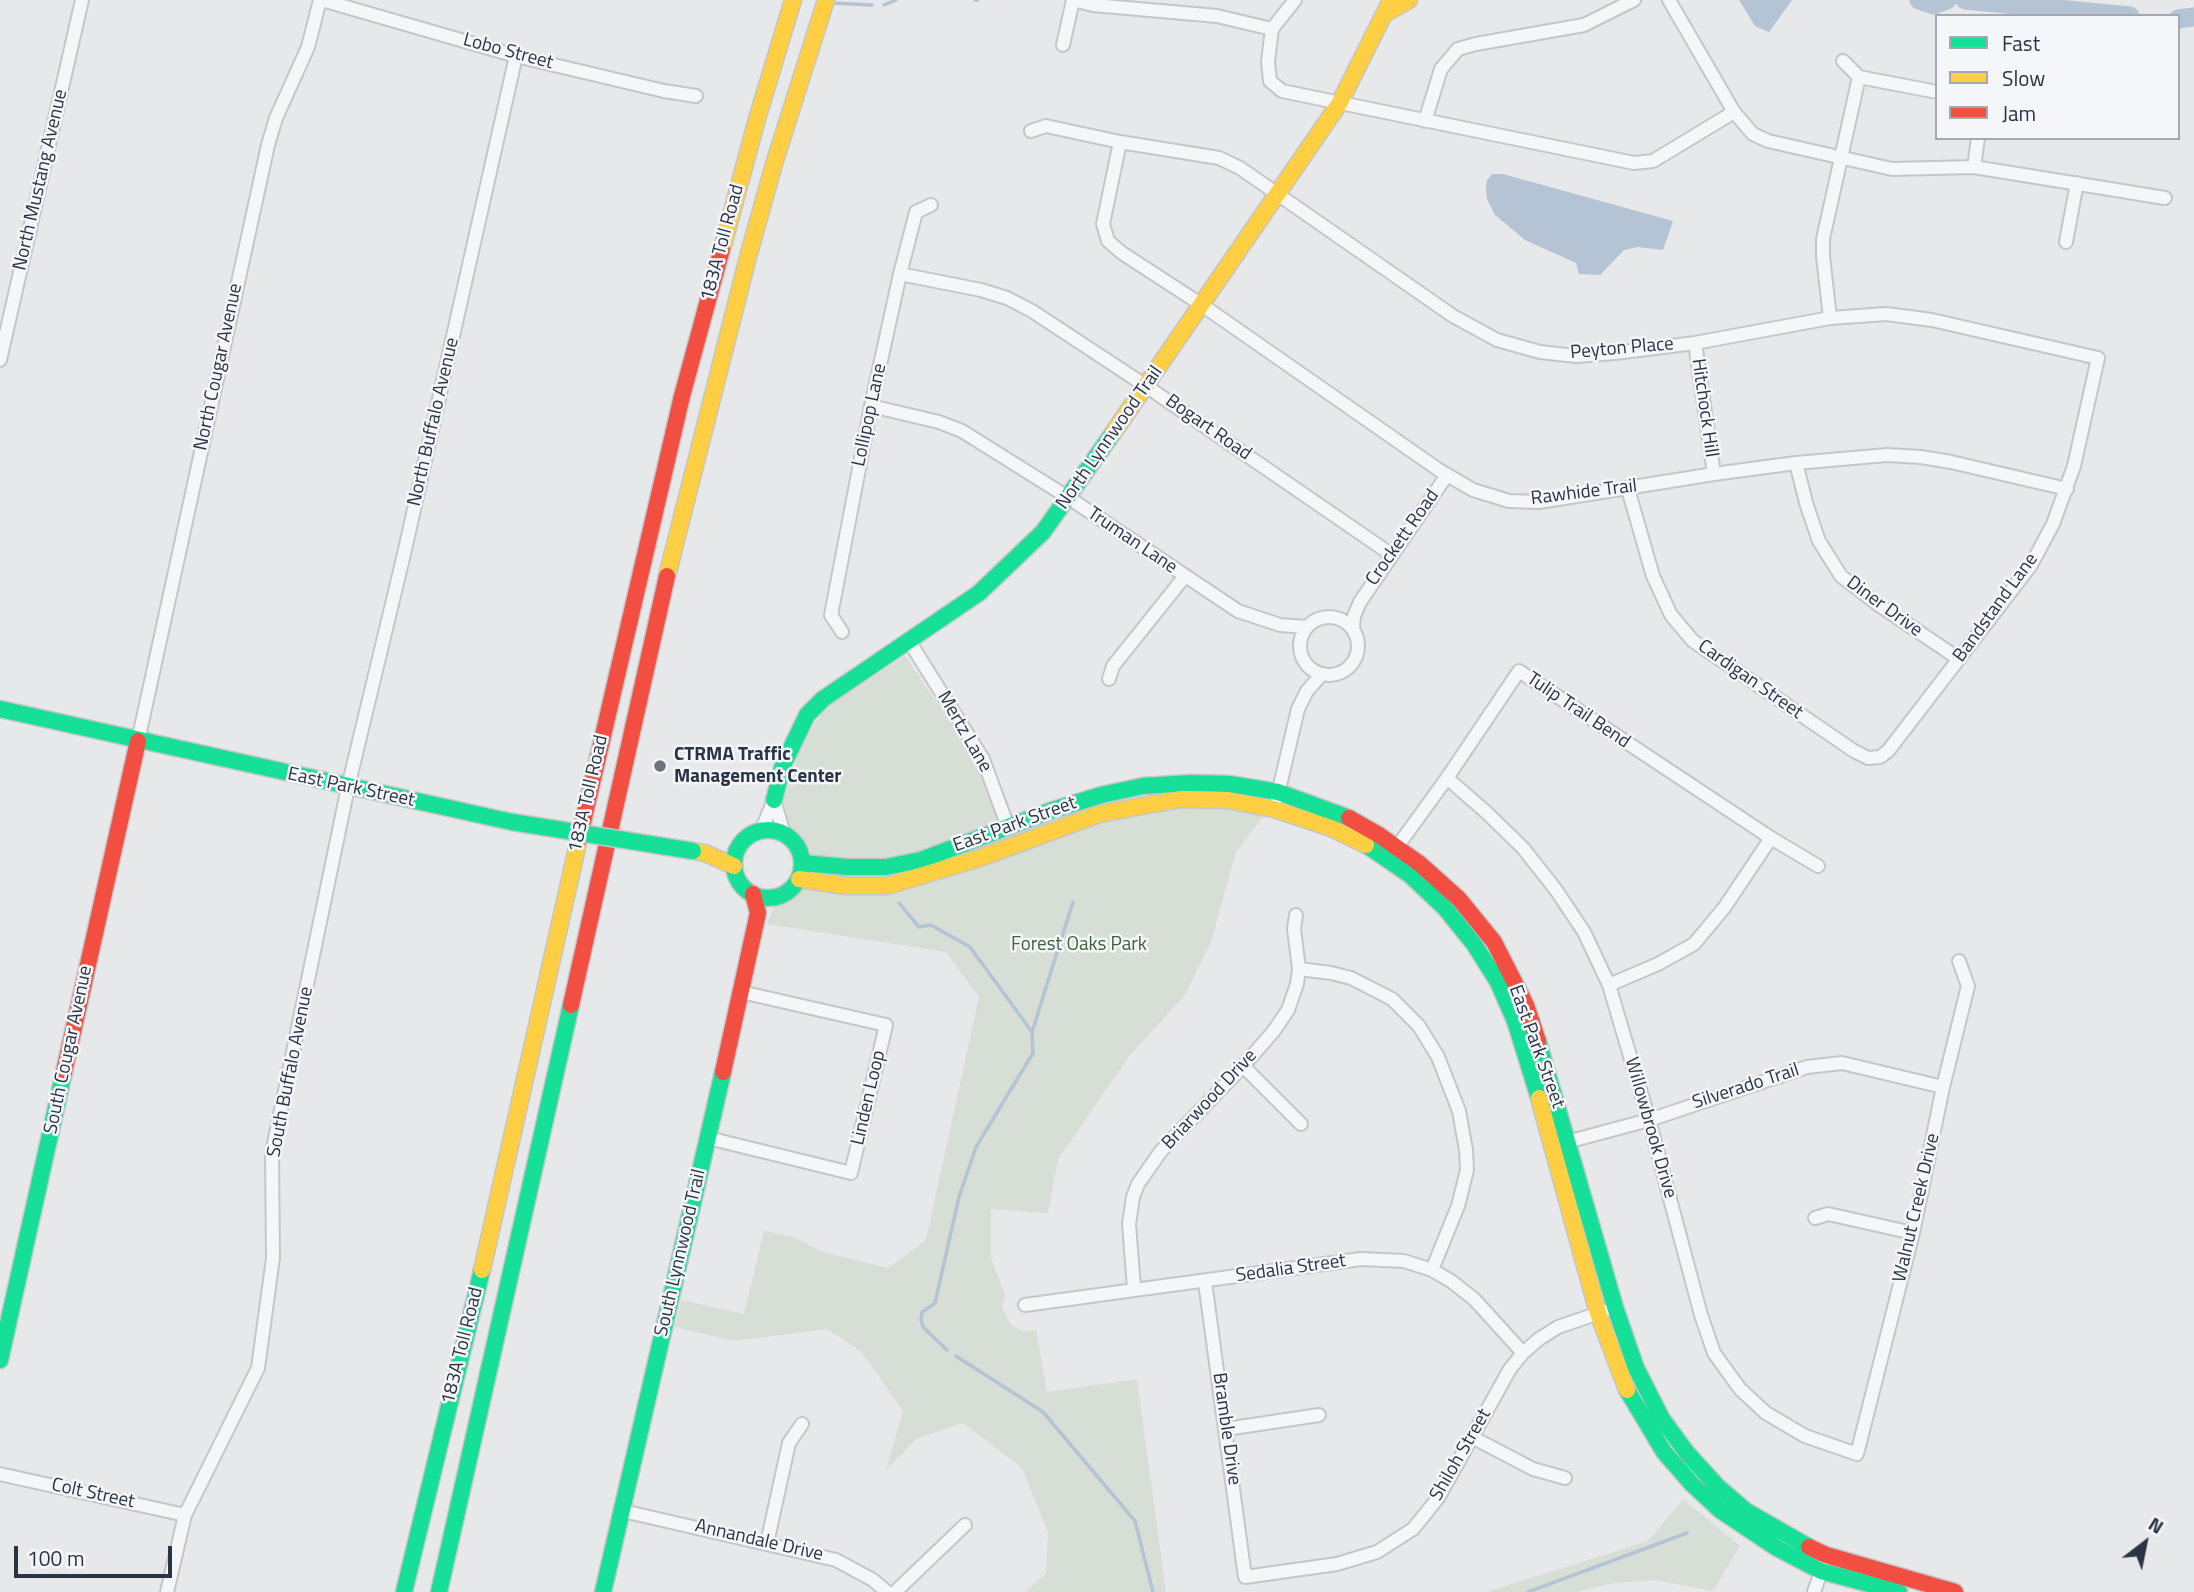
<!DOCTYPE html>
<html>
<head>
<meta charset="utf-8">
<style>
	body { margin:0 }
	#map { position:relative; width:2194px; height:1592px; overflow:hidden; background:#e6e8ea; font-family:"Titillium Web",sans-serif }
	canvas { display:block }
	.legend { position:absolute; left:1935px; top:14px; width:245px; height:126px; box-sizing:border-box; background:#f4f6f9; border:2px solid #a4a8b1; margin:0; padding:9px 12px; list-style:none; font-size:21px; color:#2b3445 }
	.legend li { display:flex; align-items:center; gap:14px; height:35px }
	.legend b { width:35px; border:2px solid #a4a8b1 }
	.north { position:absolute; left:2110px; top:1508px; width:70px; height:70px; -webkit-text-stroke:5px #f4f6f9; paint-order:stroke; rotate:32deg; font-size:19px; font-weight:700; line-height:28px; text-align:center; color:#2b3445 }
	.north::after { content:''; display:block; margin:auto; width:24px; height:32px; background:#2b3445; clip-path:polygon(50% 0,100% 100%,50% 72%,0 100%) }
	.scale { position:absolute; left:14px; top:1546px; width:158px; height:32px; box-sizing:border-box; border:4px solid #2b3445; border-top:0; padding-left:9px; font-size:21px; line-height:24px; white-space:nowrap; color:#2b3445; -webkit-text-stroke:5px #f4f6f9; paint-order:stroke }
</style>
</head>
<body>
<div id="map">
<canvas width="2194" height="1592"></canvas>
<ul class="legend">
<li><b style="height:9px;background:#16e098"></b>Fast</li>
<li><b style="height:9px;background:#ffcf43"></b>Slow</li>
<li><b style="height:9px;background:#f24e42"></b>Jam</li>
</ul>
<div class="north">N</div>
<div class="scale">100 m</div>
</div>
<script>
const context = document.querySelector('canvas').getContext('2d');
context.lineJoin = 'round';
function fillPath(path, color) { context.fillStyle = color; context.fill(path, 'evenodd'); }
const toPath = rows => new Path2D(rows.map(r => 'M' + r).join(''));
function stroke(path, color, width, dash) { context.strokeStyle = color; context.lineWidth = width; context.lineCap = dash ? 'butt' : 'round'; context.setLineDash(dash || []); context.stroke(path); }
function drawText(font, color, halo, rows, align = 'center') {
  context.font = font + ' "Titillium Web",sans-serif'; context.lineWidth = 5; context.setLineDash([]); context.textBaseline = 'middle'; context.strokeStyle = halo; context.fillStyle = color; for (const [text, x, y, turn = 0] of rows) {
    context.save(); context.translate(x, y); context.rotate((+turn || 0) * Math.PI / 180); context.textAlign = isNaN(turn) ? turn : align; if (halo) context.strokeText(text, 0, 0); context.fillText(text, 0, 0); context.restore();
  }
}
fillPath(toPath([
	[905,656,979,765,999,820,994,827,941,848,865,863,810,855,801,841,786,827,782,806,798,755,807,735,822,714,836,701],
	[1199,804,1267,812,1236,852,1211,942,1185,995,1130,1055,1058,1159,1048,1213,991,1209,991,1258,1005,1295,1002,1307,1011,1325,1024,1332,1036,1330,1047,1392,1137,1379,1166,1592,1025,1592,1046,1573,1048,1532,1022,1468,963,1423,916,1439,886,1470,903,1411,862,1352,827,1329,734,1341,675,1327,681,1300,744,1314,764,1231,795,1237,822,1252,888,1268,926,1240,979,997,946,952,767,924,774,907,805,886,869,890,1100,817],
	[1683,1499,1740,1546,1713,1591,1655,1580,1614,1583,1576,1592,1487,1592,1648,1541]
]), '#d6ded6');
fillPath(toPath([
	[1739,0,1792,0,1769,32,1755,26],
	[1492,174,1503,174,1673,221,1663,250,1638,247,1624,250,1600,275,1579,274,1576,263,1525,240,1495,215,1487,199,1486,188,1487,180]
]), '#b4c4d5');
stroke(toPath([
	[975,0,978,0],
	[832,3,872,5],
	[884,5,896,0],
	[899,903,919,927,931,925,970,947,1032,1032],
	[947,1350,923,1327,921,1320,922,1312,935,1303,959,1197,976,1147,1033,1053,1032,1032,1073,902],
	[956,1356,1043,1412,1135,1521,1153,1592],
	[1528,1592,1687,1533]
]), '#b4c4d5', 3.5);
stroke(toPath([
	[1919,0,1934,5,1947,0],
	[1965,0,2130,16],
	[2178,19,2194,17]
]), '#b4c4d5', 19);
const street = toPath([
	[322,0,516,56,664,91,696,96],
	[1073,0,1093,5,1217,16,1272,29],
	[1295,0,1272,29,1268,62,1270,81,1282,91,1634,163,1653,161,1734,112],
	[1669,0,1734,112,1753,134,1768,141,1892,169,1974,167,2165,198],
	[1063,45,1073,0],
	[1843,61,1859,77],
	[1425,121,1441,69,1458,49,1476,44,1584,25,1634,0],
	[1031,131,1046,126,1120,142,1219,158,1240,168,1453,316,1497,340,1540,352,1576,356,1615,353,1695,343,1830,318,1886,314,1932,320,2098,358,2074,466,2053,524,2031,565,1888,751,1880,757,1868,758,1854,751,1693,641,1671,615,1653,576,1628,489],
	[1120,142,1103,224,1108,241,1122,253,1202,305,1439,470,1473,490,1509,501,1539,502,1714,474,1796,463,1887,455,1921,457,1951,462,2067,489],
	[1974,167,1978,138],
	[2066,242,2077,183],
	[900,274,981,290,1007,298,1032,311,1146,386,1392,555],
	[1830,318,1823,256,1823,239,1859,77,1937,92],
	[1695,343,1714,474],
	[0,360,82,0],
	[871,406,939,422,962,431,1069,498,1238,611,1280,625,1307,627],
	[1796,463,1807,506,1819,541,1841,576,1876,603,1959,659],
	'1300 646a29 29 0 1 1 58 0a29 29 0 1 1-58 0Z',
	[1353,629,1354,616,1360,602,1447,475],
	[842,632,831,615,871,406,900,274,916,212,931,205],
	[909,641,983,759,1008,827],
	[1109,679,1113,666,1185,576],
	[138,741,268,145,276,118,308,47,320,0],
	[1447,778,1486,812,1523,848,1556,890,1584,932,1609,985,1649,1120,1701,1315,1714,1353,1740,1389,1766,1413,1805,1436,1857,1454,1913,1233,1943,1087,1968,986,1959,961],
	[1277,798,1298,709,1307,691,1322,674],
	[774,800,784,834],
	[761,831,774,800],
	[1397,847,1447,778,1519,671,1771,838,1818,866],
	[1299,969,1331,973,1351,978,1392,999,1419,1026,1438,1057,1459,1111,1466,1150,1467,1170,1458,1206,1432,1270],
	[1609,985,1658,964,1694,944,1724,908,1771,838],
	[1243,1066,1301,1124],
	[708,1138,851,1173,886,1025,741,992],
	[1563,1143,1649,1120,1807,1067,1842,1063,1943,1087],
	[1815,1218,1828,1214,1913,1233],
	[1205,1282,1245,1577,1337,1564,1377,1552,1413,1529,1438,1498,1510,1369,1523,1353,1539,1339,1558,1327,1605,1311],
	[1134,1288,1129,1224,1133,1197,1138,1184,1161,1151,1243,1066,1273,1032,1288,1010,1297,984,1299,969,1294,929,1296,915],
	[1025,1305,1361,1259,1404,1261,1432,1270,1451,1281,1474,1299,1523,1353],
	[1226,1429,1319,1415],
	[1472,1437,1533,1469,1565,1478],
	[0,1474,185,1515],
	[623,1511,836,1560,873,1580,887,1592],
	[767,1543,789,1443,802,1424],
	[167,1592,185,1515,258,1368,273,1258,272,1153,348,787,404,554,516,56],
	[895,1592,965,1525],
	[1814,1592,1823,1566]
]);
const fast = toPath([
	[0,709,512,822],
	[774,800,783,765,807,715,823,699,979,593,1043,532,1113,433],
	'734 864a34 34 0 1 1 68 0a34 34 0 1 1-68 0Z',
	[1366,845,1410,875,1445,908,1474,944,1498,982,1515,1021,1539,1098],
	[802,863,847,867,886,867,921,860,1053,810,1101,795,1143,786,1191,783,1230,784,1278,792,1349,818],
	[1538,1041,1615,1307,1636,1368,1662,1419,1687,1453,1717,1486,1746,1511,1809,1547],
	[0,1360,64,1072],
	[1627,1390,1664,1452,1692,1484,1720,1510,1777,1548,1821,1571,1899,1592],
	[404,1592,482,1270],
	[439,1592,571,1005],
	[603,1592,723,1072]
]);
const slow = toPath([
	[1386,13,1409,0],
	[722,249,757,119,793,0],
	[1113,433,1339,104,1391,0],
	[667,576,748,257,774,164,826,0],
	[693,851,705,853,734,866],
	[799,879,847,886,887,886,980,858,1099,814,1180,799,1227,800,1274,809,1331,828,1366,845],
	[1539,1098,1598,1313,1627,1390],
	[482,1270,579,839]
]);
const jam = toPath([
	[1349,818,1379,835,1420,864,1459,899,1494,942,1526,1005,1538,1041],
	[579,839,682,396,722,249],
	[571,1005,667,576],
	[64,1072,138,741],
	[723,1072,758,913,753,894],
	[1809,1547,1826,1555,1955,1592]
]);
stroke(street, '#c4c6c8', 16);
stroke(fast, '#c4c6c8', 19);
stroke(slow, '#c4c6c8', 19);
stroke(jam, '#c4c6c8', 19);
stroke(street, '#f5f6f7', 12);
stroke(fast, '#16e098', 16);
stroke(slow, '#ffcf43', 16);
stroke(jam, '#f24e42', 16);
const fastBridge = toPath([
	[512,822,693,851]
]);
stroke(fastBridge, '#c4c6c8', 19, []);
stroke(fastBridge, '#16e098', 16);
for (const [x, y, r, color] of [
	[660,766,7,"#6c737f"]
]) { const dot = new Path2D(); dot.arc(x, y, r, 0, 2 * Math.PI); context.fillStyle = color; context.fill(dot); stroke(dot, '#f4f6f9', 2.5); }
drawText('19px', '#2b3445', '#f4f6f9', [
	["Lobo Street",508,52,15],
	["North Mustang Avenue",41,180,-77],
	["183A Toll Road",723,243,-75],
	["Peyton Place",1622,349,-5],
	["North Cougar Avenue",219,367,-78],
	["Hitchock Hill",1704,408,82],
	["Lollipop Lane",870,415,-78],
	["North Buffalo Avenue",434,422,-77],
	["Bogart Road",1208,428,35],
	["North Lynnwood Trail",1110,438,-55],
	["Rawhide Trail",1584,493,-7],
	["Crockett Road",1403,538,-55],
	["Truman Lane",1132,541,34],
	["Diner Drive",1884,607,36],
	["Bandstand Lane",1996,608,-54],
	["Cardigan Street",1750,680,35],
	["Tulip Trail Bend",1578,711,34],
	["Mertz Lane",964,732,60],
	["East Park Street",351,788,12],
	["183A Toll Road",589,794,-77],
	["East Park Street",1015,825,-20],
	["East Park Street",1536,1047,70],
	["South Cougar Avenue",69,1050,-78],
	["South Buffalo Avenue",291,1072,-79],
	["Silverado Trail",1746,1087,-18],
	["Linden Loop",869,1098,-77],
	["Briarwood Drive",1210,1100,-47],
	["Willowbrook Drive",1650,1128,74],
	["Walnut Creek Drive",1917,1208,-77],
	["South Lynnwood Trail",681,1253,-77],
	["Sedalia Street",1291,1269,-8],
	["183A Toll Road",463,1346,-76],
	["Bramble Drive",1226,1429,82],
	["Shiloh Street",1461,1455,-60],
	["Colt Street",93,1494,12],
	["Annandale Drive",759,1541,13]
]);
drawText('bold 19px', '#2b3445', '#f4f6f9', [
	["CTRMA Traffic",674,755],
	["Management Center",674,777]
], 'left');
drawText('19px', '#3f6138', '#f4f6f9', [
	["Forest Oaks Park",1079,945]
]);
</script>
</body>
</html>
